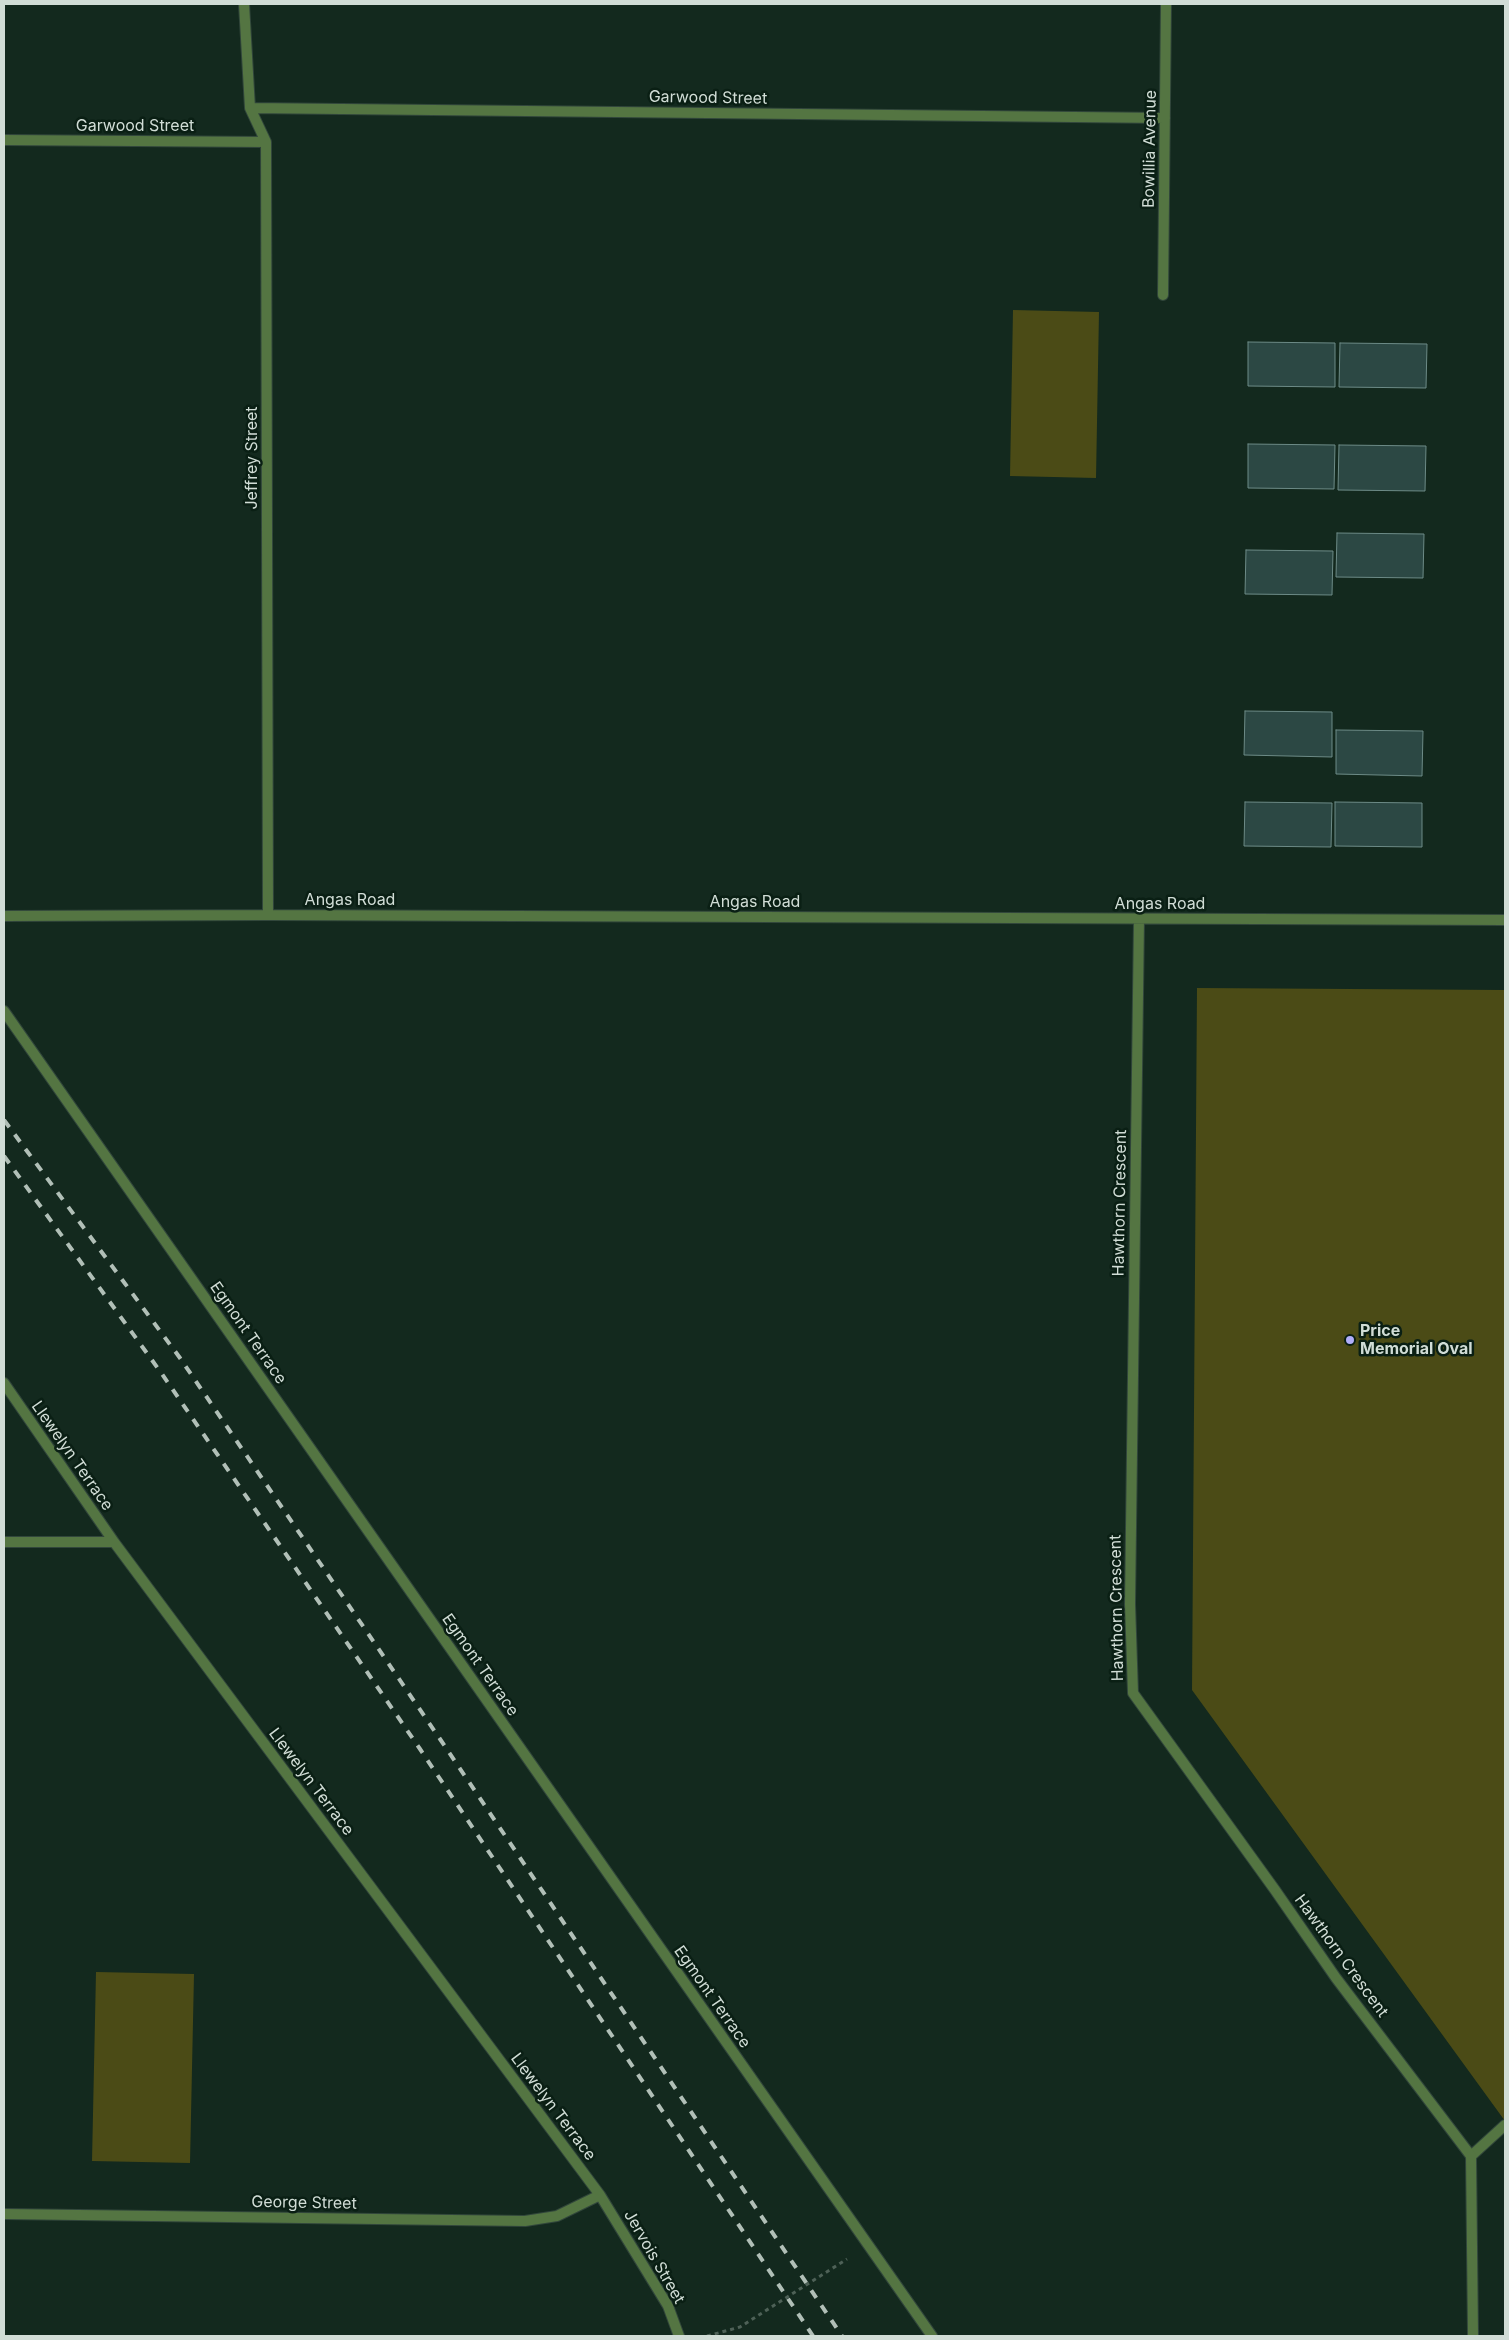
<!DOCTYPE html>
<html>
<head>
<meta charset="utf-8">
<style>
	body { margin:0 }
	#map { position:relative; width:1509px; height:2340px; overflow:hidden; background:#13291e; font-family:Inter,sans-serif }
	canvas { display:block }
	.frame { position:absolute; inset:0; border:5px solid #d1ddd6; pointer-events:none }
</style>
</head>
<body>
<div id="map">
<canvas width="1509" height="2340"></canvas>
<div class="frame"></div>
</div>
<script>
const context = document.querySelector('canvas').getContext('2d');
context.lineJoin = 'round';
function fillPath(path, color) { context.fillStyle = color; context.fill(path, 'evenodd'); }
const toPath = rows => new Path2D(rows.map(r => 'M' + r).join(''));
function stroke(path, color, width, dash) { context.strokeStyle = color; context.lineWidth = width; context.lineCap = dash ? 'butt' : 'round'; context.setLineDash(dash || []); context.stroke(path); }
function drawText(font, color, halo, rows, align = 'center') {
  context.font = font + ' Inter,sans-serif'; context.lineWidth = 5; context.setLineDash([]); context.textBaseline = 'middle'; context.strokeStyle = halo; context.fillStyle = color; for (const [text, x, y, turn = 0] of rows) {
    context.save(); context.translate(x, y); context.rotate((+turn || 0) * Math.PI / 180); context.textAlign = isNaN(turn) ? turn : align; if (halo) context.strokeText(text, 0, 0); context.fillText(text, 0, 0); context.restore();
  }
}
fillPath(toPath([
	[1013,310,1099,312,1096,478,1010,476],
	[1197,988,1505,990,1505,2121,1192,1690],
	[96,1972,194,1974,190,2163,92,2161]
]), '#4b4b16');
const building = toPath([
	[1248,342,1335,343,1335,387,1248,386,1248,342],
	[1340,343,1427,344,1426,388,1339,387,1340,343],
	[1248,444,1335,445,1334,489,1248,488,1248,444],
	[1339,445,1426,446,1425,491,1338,490,1339,445],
	[1337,533,1424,534,1423,578,1336,577,1337,533],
	[1246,550,1333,551,1332,595,1245,594,1246,550],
	[1245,711,1332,712,1332,757,1244,755,1245,711],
	[1336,730,1423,731,1422,776,1336,774,1336,730],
	[1245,802,1332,803,1331,847,1244,846,1245,802],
	[1335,802,1422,803,1422,847,1335,846,1335,802]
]);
fillPath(building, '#2c4844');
stroke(building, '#6d8b87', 1);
const lane = toPath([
	[1471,2156,1505,2125]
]);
const street = toPath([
	[244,4,250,108,266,142,268,915],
	[250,108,1165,118],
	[4,140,266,142],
	[1163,295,1166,4],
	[4,916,268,915,1505,920],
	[1139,919,1130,1604,1133,1693,1275,1890,1336,1978,1471,2156,1473,2336],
	[4,1011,932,2336],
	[4,1383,114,1542,600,2195,668,2306,679,2336],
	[4,1542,114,1542],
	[4,2214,525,2221,557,2216,600,2195]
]);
stroke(lane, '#31463b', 12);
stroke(street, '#31463b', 12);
stroke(toPath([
	[707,2336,740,2327,847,2259]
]), '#4e6157', 3, [4, 4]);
stroke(lane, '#547542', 10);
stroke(street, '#547542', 10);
stroke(toPath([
	[4,1120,180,1358,440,1739,842,2336],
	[4,1156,162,1374,420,1749,813,2336]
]), '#b1bfb7', 4, [9, 9]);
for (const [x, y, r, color] of [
	[1350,1340,5,"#b0aefa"]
]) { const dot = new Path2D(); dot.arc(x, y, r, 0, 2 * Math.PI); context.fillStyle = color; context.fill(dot); stroke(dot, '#0a1f14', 2); }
drawText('16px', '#d1ddd6', '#0a1f14', [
	["Garwood Street",708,98,1],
	["Garwood Street",135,126],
	["Bowillia Avenue",1150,149,-89],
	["Jeffrey Street",252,458,-90],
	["Angas Road",350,900],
	["Angas Road",755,902],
	["Angas Road",1160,904],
	["Hawthorn Crescent",1120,1203,-89],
	["Egmont Terrace",248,1333,55],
	["Llewelyn Terrace",72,1456,55],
	["Hawthorn Crescent",1117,1608,-91],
	["Egmont Terrace",480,1665,55],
	["Llewelyn Terrace",311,1782,53],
	["Hawthorn Crescent",1341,1956,54],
	["Egmont Terrace",712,1997,55],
	["Llewelyn Terrace",553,2107,53],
	["George Street",304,2203,1],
	["Jervois Street",654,2257,60]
]);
drawText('bold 16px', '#d1ddd6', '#0a1f14', [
	["Price",1360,1331],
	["Memorial Oval",1360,1349]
], 'left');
</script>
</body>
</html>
